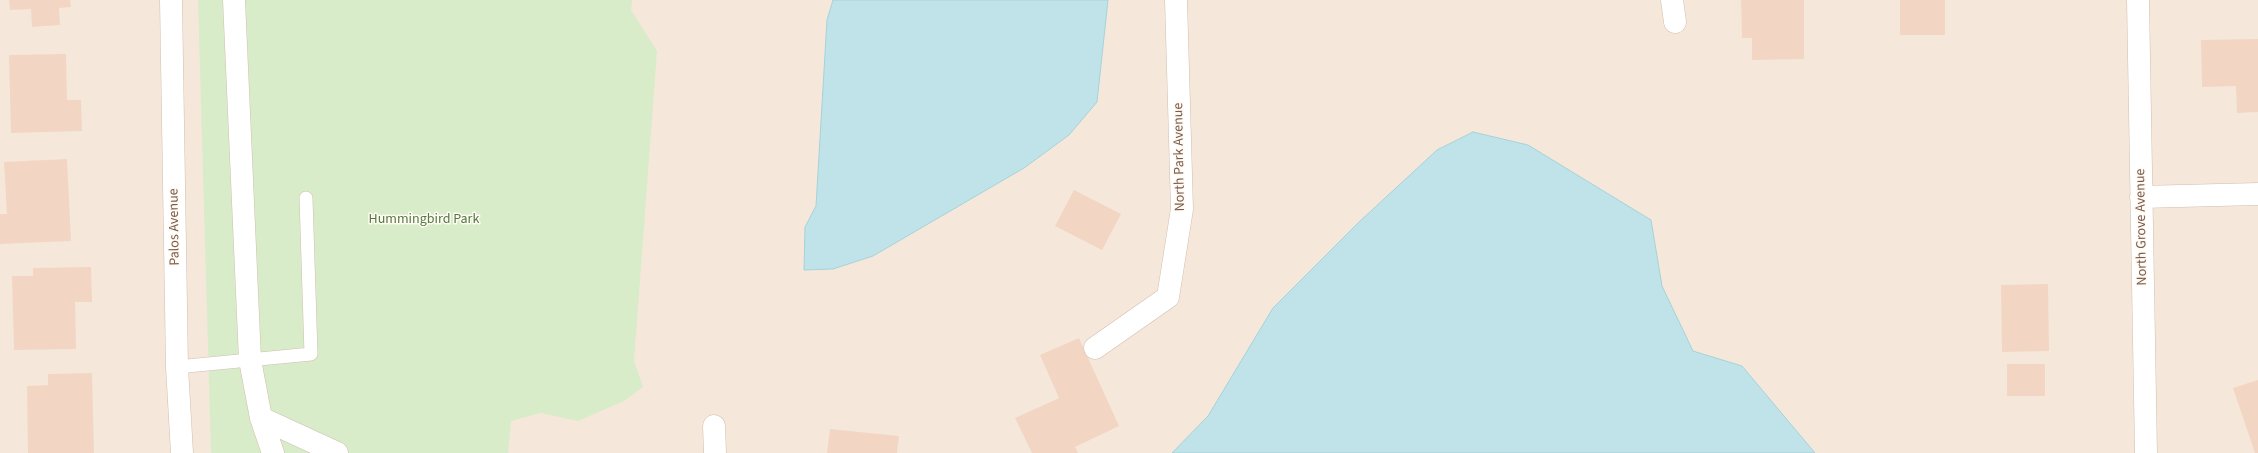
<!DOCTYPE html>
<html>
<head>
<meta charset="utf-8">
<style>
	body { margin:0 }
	canvas { display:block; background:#fdf6ec }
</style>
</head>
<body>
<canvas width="2258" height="453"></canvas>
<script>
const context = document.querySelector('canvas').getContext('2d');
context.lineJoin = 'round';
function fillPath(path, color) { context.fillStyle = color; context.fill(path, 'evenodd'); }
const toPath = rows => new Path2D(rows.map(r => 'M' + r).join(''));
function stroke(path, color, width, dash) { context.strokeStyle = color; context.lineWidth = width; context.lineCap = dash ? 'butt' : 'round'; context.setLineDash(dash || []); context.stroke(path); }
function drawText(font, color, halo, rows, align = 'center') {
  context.font = font + ' "Source Sans 3",sans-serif'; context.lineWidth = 3; context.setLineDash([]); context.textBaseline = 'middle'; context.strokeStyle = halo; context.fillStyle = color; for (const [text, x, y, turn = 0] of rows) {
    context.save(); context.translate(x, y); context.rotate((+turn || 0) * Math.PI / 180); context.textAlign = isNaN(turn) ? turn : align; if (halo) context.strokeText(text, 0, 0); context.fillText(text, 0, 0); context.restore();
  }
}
fillPath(toPath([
	[0,0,2258,0,2258,453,0,453]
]), '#f5e8da');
fillPath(toPath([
	[198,0,632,0,631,10,657,51,634,361,643,387,624,401,578,421,541,413,511,421,508,453,211,453]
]), '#d8ecc9');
const water = toPath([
	[833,0,1108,0,1097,102,1069,135,1024,168,873,256,833,269,804,270,805,227,816,206,827,20,833,0],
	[1473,132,1528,145,1651,220,1662,286,1693,351,1742,366,1815,453,1172,453,1208,416,1273,308,1359,222,1437,150,1473,132]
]);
fillPath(water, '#bfe3e8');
stroke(water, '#a5d3da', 1);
fillPath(toPath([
	[9,0,70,0,71,7,59,8,60,25,32,27,31,9,10,10],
	[1741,0,1804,0,1804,59,1752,60,1752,38,1742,38],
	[1900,0,1945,0,1945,35,1900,35],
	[2258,39,2258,112,2237,113,2236,86,2202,87,2201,40],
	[66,54,67,100,81,100,82,131,11,133,9,55],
	[67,159,71,241,0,244,0,214,7,214,4,162],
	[1074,190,1121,214,1102,250,1055,226],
	[91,267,92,302,75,302,76,349,14,350,12,276,33,276,33,268],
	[2048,284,2049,351,2002,352,2001,285],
	[1079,338,1119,426,1075,447,1078,453,1032,453,1015,418,1059,398,1040,355],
	[2007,364,2045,364,2045,396,2007,396],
	[92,373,94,453,28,453,27,386,48,385,48,374],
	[2258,380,2258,453,2255,453,2233,388],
	[830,429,899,436,897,453,827,453]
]), '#f3d5c3');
const lane = toPath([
	[177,367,311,354,306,198]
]);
const street = toPath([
	[171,0,177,367,182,453],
	[234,0,250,360,261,418,273,453],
	[1672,0,1675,22],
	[2138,0,2146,453],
	[2141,197,2258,194],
	[1095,348,1168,297,1182,209,1176,0],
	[261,418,337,453],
	[714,426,715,453]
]);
stroke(lane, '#d1beb0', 14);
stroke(street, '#d1beb0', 23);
stroke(lane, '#fff', 13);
stroke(street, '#fff', 22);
drawText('14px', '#7a5c4d', '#fffaf3', [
	["North Park Avenue",1180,157,-91],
	["Palos Avenue",175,227,-91],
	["North Grove Avenue",2142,227,-91]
]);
drawText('14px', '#537a41', '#fffaf3', [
	["Hummingbird Park",424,220]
]);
</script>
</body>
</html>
